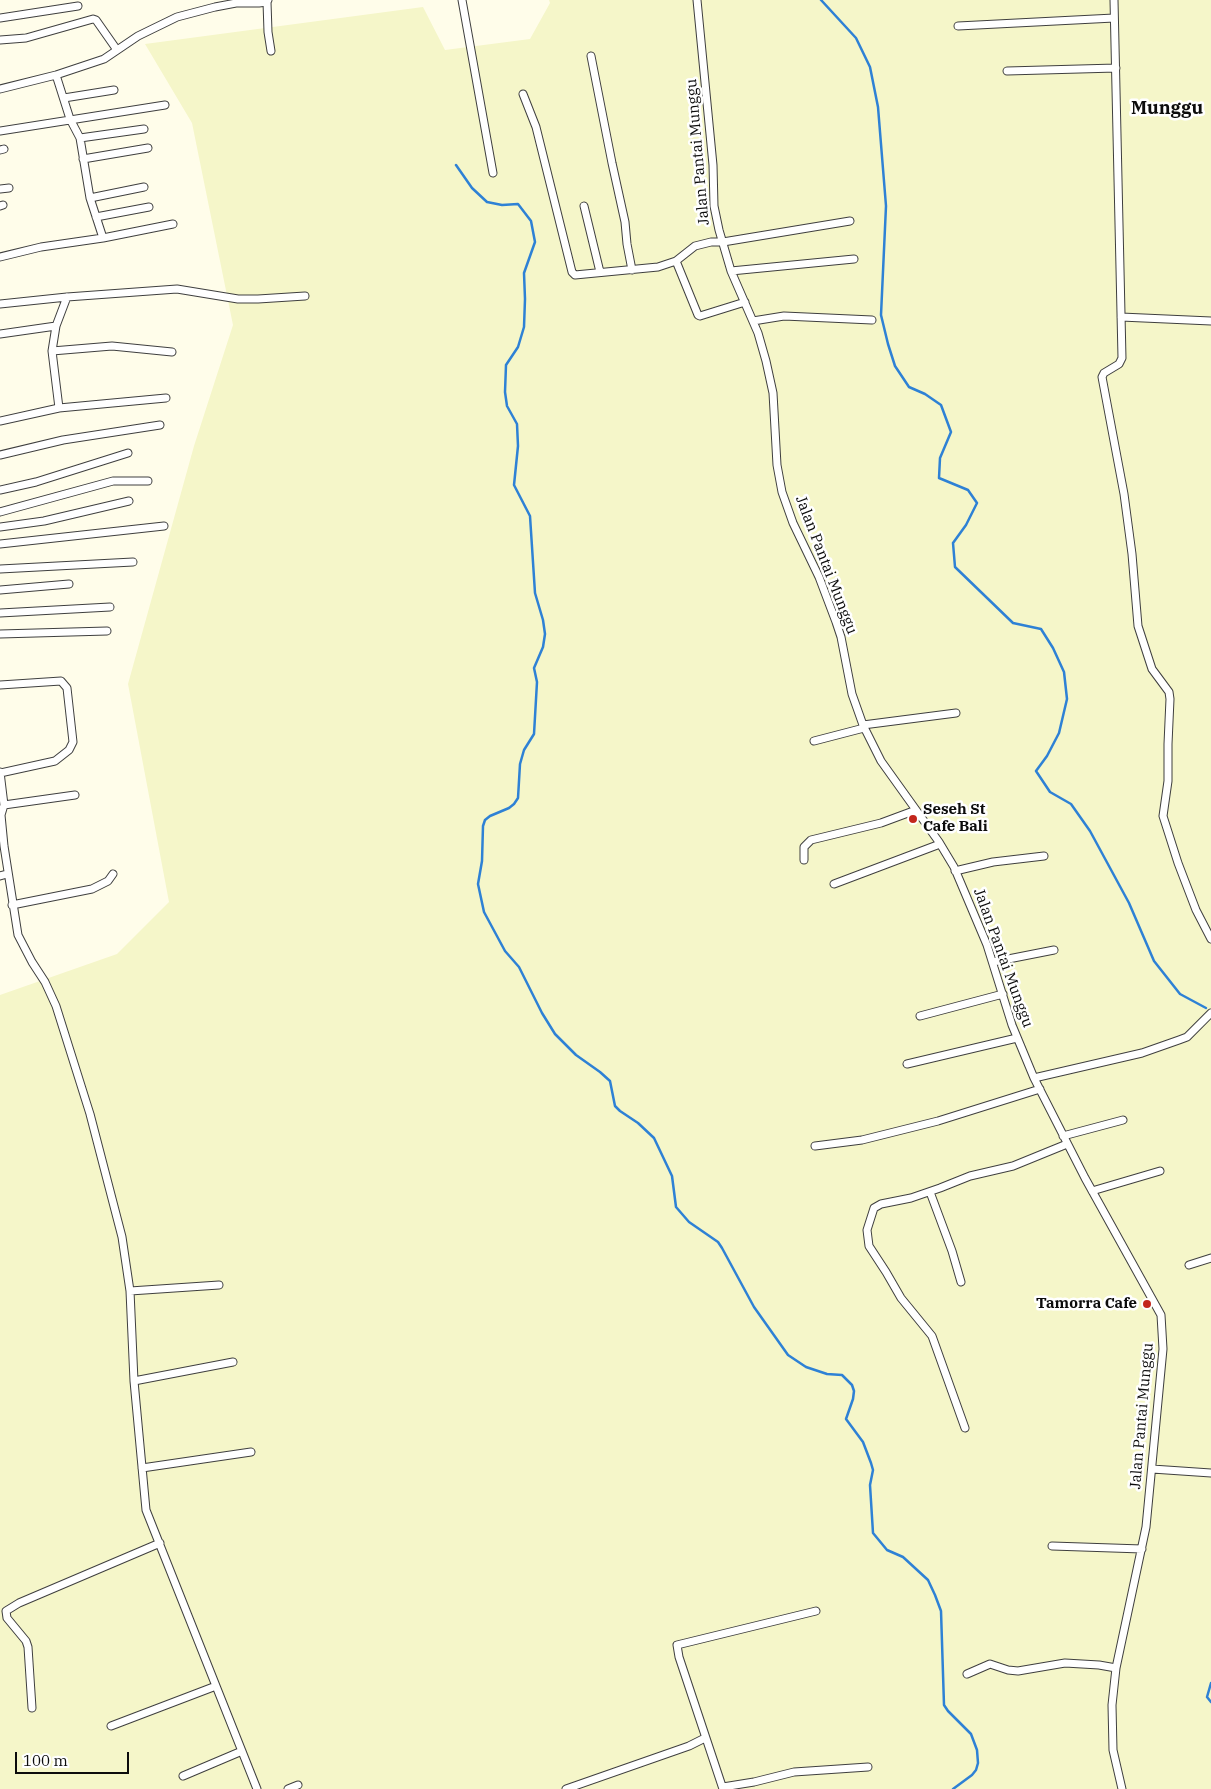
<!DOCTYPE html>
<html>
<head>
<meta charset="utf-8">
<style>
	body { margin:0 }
	#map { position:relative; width:1211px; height:1789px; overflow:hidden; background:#fffdea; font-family:"IBM Plex Serif",serif }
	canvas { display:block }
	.scale { position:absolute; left:15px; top:1752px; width:114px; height:22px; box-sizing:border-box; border:2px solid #0c0c0c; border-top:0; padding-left:6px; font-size:15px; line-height:18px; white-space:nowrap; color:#0c0c0c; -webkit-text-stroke:4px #fff; paint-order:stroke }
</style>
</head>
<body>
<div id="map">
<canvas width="1211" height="1789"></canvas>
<div class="scale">100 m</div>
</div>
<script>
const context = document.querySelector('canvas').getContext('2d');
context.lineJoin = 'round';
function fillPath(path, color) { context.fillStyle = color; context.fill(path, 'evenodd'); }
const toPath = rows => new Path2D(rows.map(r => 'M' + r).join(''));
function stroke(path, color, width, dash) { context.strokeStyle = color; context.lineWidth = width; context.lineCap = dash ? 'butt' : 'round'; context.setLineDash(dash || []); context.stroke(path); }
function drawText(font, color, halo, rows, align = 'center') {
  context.font = font + ' "IBM Plex Serif",serif'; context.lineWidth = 5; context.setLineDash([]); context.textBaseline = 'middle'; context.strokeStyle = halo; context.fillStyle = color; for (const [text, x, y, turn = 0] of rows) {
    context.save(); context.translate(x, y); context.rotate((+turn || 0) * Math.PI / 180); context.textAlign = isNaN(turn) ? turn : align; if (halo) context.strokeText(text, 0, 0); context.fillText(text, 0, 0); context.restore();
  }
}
fillPath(toPath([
	[549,0,1211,0,1211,1789,0,1789,0,995,117,954,169,902,128,684,194,446,233,325,192,123,145,44,423,7,445,50,530,39,550,3]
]), '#f5f6c9');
stroke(toPath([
	[821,0,856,38,870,67,878,107,886,206,881,315,888,344,895,366,909,387,925,394,941,405,951,432,940,458,939,478,968,490,977,503,966,525,953,543,955,567,1013,623,1041,629,1053,648,1064,672,1067,699,1059,733,1047,756,1036,771,1050,792,1071,804,1090,831,1129,903,1154,961,1180,994,1206,1008],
	[456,165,472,188,487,202,502,205,518,204,531,221,535,242,524,273,525,299,524,327,518,347,506,365,505,392,507,406,517,424,518,446,514,485,530,516,535,593,543,620,545,634,543,647,534,668,537,682,534,734,524,750,520,764,518,798,514,804,509,808,490,816,485,820,483,826,482,861,478,884,484,912,505,951,519,967,542,1013,555,1034,576,1055,600,1072,610,1081,615,1106,620,1111,638,1123,654,1138,672,1176,676,1207,689,1222,718,1242,722,1248,754,1307,788,1355,806,1367,827,1374,842,1375,852,1385,854,1391,853,1399,846,1419,863,1442,871,1463,873,1470,870,1485,873,1533,887,1550,903,1557,928,1580,935,1595,941,1611,944,1705,948,1711,971,1734,977,1750,978,1763,976,1770,972,1775,953,1789],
	[1211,1683,1207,1697,1211,1702]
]), '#2e81d5', 2.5);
const minor = toPath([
	[462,0,493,173],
	[697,0,713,165,714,206,719,230,731,271,758,333,766,361,773,393,777,465,782,492,793,523,819,577,836,622,841,637,852,694,863,725,881,761,939,842,954,867,987,945,1012,1025,1034,1078,1085,1178,1161,1315,1163,1349,1146,1527,1116,1668,1112,1705,1113,1750,1122,1789],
	[1114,0,1122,358,1119,364,1104,373,1102,377,1124,494,1132,554,1138,626,1152,669,1169,692,1170,699,1168,744,1168,781,1163,816,1178,863,1196,910,1211,939],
	[267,2,268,32,271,51],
	[0,18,78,6],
	[958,26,1114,18],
	[0,40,26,38,93,19,96,20,117,50],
	[591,56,612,163,625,222,627,244,632,270],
	[1007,71,1116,68],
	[56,75,70,119,80,138,90,198,103,238],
	[0,89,56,75,104,59,138,36,177,17,215,7,236,3,259,3,267,2,268,0],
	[523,94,536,127,572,272,575,275,658,267,676,261,695,246,711,242,723,242,850,221],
	[64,98,114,90],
	[0,131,165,105],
	[80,138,144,129],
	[0,150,4,149],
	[83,159,148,148],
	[0,189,9,188],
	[90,198,144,187],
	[0,206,3,205],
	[584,206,600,272],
	[96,217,149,207],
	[0,257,41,247,103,238,173,224],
	[676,261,698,315,700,316,745,302],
	[731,271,854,259],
	[0,304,67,297,177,289,238,299,258,299,305,296],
	[1121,317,1211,321],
	[753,321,784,316,872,320],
	[0,334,56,326],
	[52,351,112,346,172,352],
	[59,408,52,351,56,326,67,297],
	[0,421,59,408,166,398],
	[0,455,63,440,160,425],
	[0,490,36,482,128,453],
	[0,512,113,481,148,481],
	[0,527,44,521,129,501],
	[0,544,164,526],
	[0,569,133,562],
	[0,590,69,584],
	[0,613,110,607],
	[0,634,107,631],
	[0,685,61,681,67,688,73,742,69,750,55,761,0,773],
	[863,725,956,713],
	[814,741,864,728],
	[0,772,4,805,1,815,4,846,18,935,32,962,45,982,56,1006,90,1114,122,1237,130,1291,134,1381,146,1510,257,1789],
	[4,805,75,795],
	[804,860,804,847,811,840,881,823,916,810],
	[955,871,993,862,1044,856],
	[0,876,7,874],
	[834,884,940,844],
	[12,905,92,889,108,881,113,874],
	[993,962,1054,950],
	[920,1016,1003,994],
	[907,1064,1017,1038],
	[1034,1078,1142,1053,1179,1040,1187,1037,1211,1013],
	[1063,1136,1123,1120],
	[815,1146,862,1140,938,1121,1040,1089],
	[1092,1191,1160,1171],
	[930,1192,952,1251,961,1282],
	[1189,1265,1211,1258],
	[130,1291,219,1285],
	[134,1381,233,1362],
	[965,1428,932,1336,901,1298,886,1272,869,1246,867,1230,874,1208,881,1204,911,1198,940,1188,970,1176,1013,1166,1067,1144],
	[142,1468,251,1452],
	[1152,1469,1211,1473],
	[1052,1546,1142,1549],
	[967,1674,990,1664,1008,1670,1018,1671,1065,1663,1099,1665,1116,1668],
	[32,1708,28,1647,26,1641,7,1618,6,1611,19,1603,160,1543],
	[111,1726,216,1686],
	[183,1776,242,1751],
	[723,1787,754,1782,794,1772,868,1767],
	[288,1789,298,1785],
	[566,1789,689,1746,705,1738],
	[723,1789,679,1657,677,1645,816,1611]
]);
stroke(minor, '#3f3f3f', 9);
stroke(minor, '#fff', 7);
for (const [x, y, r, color] of [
	[913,819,5,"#c3261c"],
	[1147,1304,5,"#c3261c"]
]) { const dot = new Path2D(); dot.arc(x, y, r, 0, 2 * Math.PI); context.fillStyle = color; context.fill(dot); stroke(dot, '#fff', 2); }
drawText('15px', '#0c0c0c', '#fff', [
	["Jalan Pantai Munggu",698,152,-95],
	["Jalan Pantai Munggu",826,565,69],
	["Jalan Pantai Munggu",1003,958,70],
	["Jalan Pantai Munggu",1142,1416,-85]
]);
drawText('bold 15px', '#0c0c0c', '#fff', [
	["Seseh St",923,810],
	["Cafe Bali",923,827],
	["Tamorra Cafe",1137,1304,"right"]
], 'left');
drawText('bold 18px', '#0c0c0c', '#fff', [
	["Munggu",1167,109]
]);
</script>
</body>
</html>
